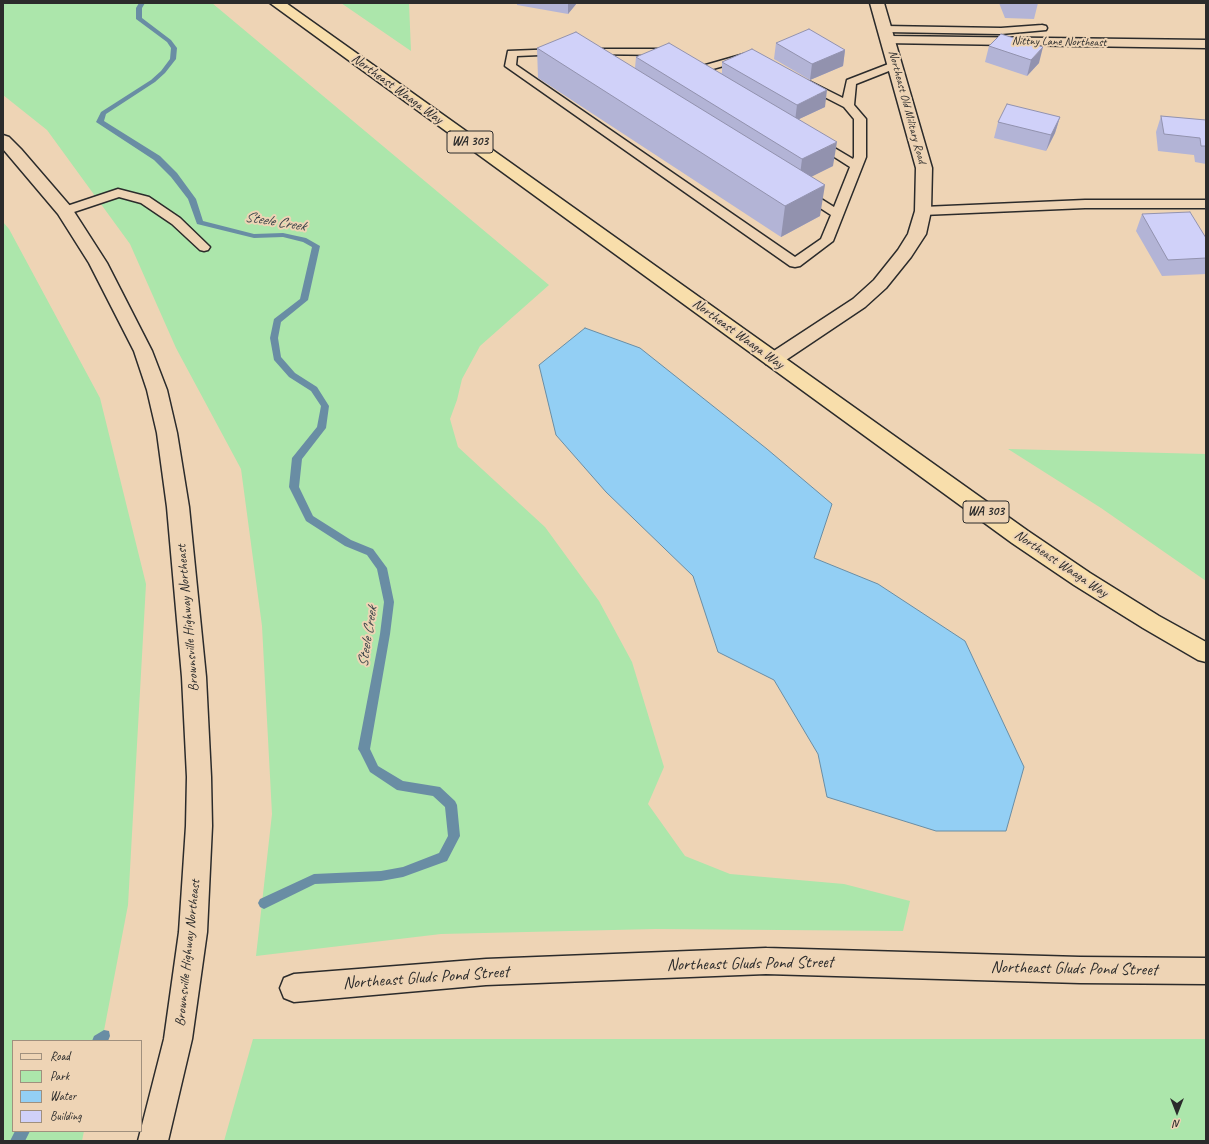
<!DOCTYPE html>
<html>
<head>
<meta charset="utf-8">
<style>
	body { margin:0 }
	#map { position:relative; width:1209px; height:1144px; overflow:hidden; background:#eed4b5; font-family:Caveat,sans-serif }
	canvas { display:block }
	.frame { position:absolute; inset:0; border:4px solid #2b2b2b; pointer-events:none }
	.legend { position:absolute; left:12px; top:1040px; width:130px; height:92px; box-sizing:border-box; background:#eed4b5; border:1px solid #a0907e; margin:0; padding:5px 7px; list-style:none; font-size:12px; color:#2b2b2b }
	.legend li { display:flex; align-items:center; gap:8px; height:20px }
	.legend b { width:20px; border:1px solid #a0907e }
	.north { position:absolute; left:1157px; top:1092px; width:40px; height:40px; -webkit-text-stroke:3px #eed4b5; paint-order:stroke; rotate:180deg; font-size:11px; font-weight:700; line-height:16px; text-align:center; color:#2b2b2b }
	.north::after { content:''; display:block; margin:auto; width:14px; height:18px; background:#2b2b2b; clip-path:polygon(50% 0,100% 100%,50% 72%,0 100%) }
</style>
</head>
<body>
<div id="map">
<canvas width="1209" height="1144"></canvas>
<div class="frame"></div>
<ul class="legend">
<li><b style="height:5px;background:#eed4b5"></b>Road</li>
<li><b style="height:11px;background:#ace6ab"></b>Park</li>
<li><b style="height:11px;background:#93cff4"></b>Water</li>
<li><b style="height:11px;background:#d0d1f9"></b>Building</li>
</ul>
<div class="north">N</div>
</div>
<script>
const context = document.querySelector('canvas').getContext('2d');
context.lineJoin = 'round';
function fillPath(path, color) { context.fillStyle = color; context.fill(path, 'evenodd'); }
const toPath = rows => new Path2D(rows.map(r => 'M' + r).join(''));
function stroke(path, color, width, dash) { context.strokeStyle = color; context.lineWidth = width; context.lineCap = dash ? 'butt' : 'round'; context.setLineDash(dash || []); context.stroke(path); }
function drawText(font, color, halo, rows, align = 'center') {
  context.font = font + ' Caveat,sans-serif'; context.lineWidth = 4; context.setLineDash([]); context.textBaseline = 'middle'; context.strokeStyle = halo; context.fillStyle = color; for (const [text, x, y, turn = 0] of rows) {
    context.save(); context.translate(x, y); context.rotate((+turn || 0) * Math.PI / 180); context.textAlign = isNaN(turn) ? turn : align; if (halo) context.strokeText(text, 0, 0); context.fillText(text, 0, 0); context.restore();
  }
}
fillPath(toPath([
	[3,3,212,3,549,285,480,346,462,379,457,400,450,419,458,447,545,527,599,601,632,662,664,767,648,804,685,856,730,874,844,884,910,901,903,931,656,929,441,934,256,956,272,814,262,626,241,469,176,348,130,244,47,130,3,95],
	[341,3,409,3,411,51],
	[3,222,9,229,100,398,146,584,128,905,102,1041,13,1041,13,1131,84,1131,82,1141,3,1141],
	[1008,449,1206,454,1206,581,1101,508],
	[253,1039,1206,1039,1206,1141,224,1141]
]), '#ace6ab');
const water = toPath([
	[585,328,640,348,767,449,832,504,814,558,878,584,965,641,1024,767,1006,831,936,831,827,797,818,754,774,680,718,652,693,576,606,492,556,435,539,365,585,328]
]);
fillPath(water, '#93cff4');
stroke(water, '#698da4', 1);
fillPath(toPath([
	[139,3,145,3,142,8,142,18,171,40,177,48,176,59,165,73,155,82,106,114,104,121,160,156,177,173,196,199,203,221,254,234,283,233,306,238,320,246,308,300,281,322,278,338,281,357,295,373,317,387,329,406,326,428,302,459,299,487,313,516,351,540,373,549,387,568,394,602,390,634,370,749,378,766,403,781,440,787,455,801,457,805,460,836,447,861,403,877,381,881,315,884,264,909,260,907,258,903,260,899,314,874,381,871,403,867,439,853,448,836,445,807,433,796,397,790,370,772,360,752,358,749,380,634,384,602,377,569,367,555,345,546,306,521,289,487,292,458,317,427,321,406,311,391,289,377,274,360,270,338,274,319,300,299,312,247,303,242,283,237,254,238,197,224,188,199,171,177,154,160,96,122,101,112,151,80,161,71,170,59,171,48,167,42,136,19,136,8,139,3],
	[104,1030,109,1031,110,1036,108,1041,92,1041,94,1036,104,1030],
	[15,1131,30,1131,25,1141,10,1141,15,1131]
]), '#698da4');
const service = toPath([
	[1042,25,1046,26,1047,28,1046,30,1001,34,885,32,880,29,885,26,1001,28,1042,25],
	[559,49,563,50,564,52,563,54,517,56,516,65,795,257,821,239,831,215,797,193,799,190,803,189,807,190,834,207,850,167,811,142,813,140,821,140,853,159,854,157,854,119,844,107,803,86,802,84,807,81,811,82,843,98,847,80,891,63,899,63,900,65,899,67,856,84,854,105,866,119,866,157,833,241,800,266,795,267,790,266,505,66,508,51,559,49],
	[588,49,669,49,674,52,669,55,584,54,583,52,584,50,588,49],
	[744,54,748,55,749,57,748,59,699,73,694,70,695,68,744,54],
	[118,189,149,197,180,218,210,247,208,250,204,251,200,250,172,224,141,203,119,197,65,215,61,214,59,211,61,208,118,189],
	[1085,200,1206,200,1206,208,1085,208,923,215,919,214,917,211,919,208,923,207,1085,200]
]);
const minor = toPath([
	[888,36,1206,40,1206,48,883,43,881,40,883,37,888,36],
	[766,948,1080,957,1206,958,1206,984,1080,983,766,974,486,985,294,1002,284,998,280,988,284,978,294,974,486,959,766,948]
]);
const tertiary = toPath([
	[870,3,884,3,932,168,931,211,926,234,911,257,886,288,865,307,780,364,773,366,766,364,764,360,766,356,853,299,874,280,898,250,908,234,915,211,916,168,870,3]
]);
const secondary = toPath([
	[3,135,9,137,21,149,71,207,107,263,152,351,167,390,177,433,189,507,206,677,211,777,212,826,207,932,192,1039,168,1141,138,1141,164,1039,179,932,186,826,187,777,182,677,167,507,157,433,147,390,134,351,89,263,58,214,3,149,3,135]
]);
const trunk = toPath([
	[270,3,286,3,1028,531,1090,573,1159,616,1206,642,1206,662,1198,660,1143,628,1074,585,1012,543,270,3]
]);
stroke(service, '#2b2b2b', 3);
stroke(minor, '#2b2b2b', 3);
stroke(tertiary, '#2b2b2b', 3);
stroke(secondary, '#2b2b2b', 3);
stroke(trunk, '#2b2b2b', 3);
fillPath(service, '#eed4b5');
fillPath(minor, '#eed4b5');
fillPath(tertiary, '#eed4b5');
fillPath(secondary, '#eed4b5');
fillPath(trunk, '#f8deab');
fillPath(toPath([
	[517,3,577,3,568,14,517,5],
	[999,3,1038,3,1034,19,1005,18],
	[1001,34,1039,63,1027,76,985,62,989,46],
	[776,43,845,50,843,66,810,80,774,59],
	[537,48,635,68,636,57,722,73,722,62,825,107,799,119,833,166,812,176,820,216,781,237,538,78],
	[1161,116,1206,120,1206,164,1195,162,1194,155,1158,151,1156,132],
	[1060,117,1055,133,1046,151,994,138,998,122],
	[1142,214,1206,238,1206,274,1162,276,1136,231]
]), '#b3b4d6');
fillPath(toPath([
	[568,3,577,3,568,14],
	[1043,47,1039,63,1027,76,1031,60],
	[845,50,843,66,810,80,812,64],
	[827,90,825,107,795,121,797,105],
	[1060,117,1055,133,1046,151,1051,135],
	[837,142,833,166,799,183,802,159],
	[825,185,820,216,781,237,785,206]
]), '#9292ae');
const building = toPath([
	[809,29,845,50,812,64,776,43,809,29],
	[576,32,825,185,785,206,537,48,576,32],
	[1001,34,1043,47,1031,60,989,46,1001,34],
	[669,43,837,142,802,159,636,57,669,43],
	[752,49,827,90,797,105,722,62,752,49],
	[1007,104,1060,117,1051,135,998,122,1007,104],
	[1161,116,1206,120,1206,146,1201,146,1200,138,1164,134,1161,116],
	[1190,212,1206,238,1206,258,1168,260,1142,214,1190,212]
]);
fillPath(building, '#d0d1f9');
stroke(building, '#9292ae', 1);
drawText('12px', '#2b2b2b', '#eed4b5', [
	["Nittny Lane Northeast",1059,42,1],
	["Northeast Old Military Road",907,107,75]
]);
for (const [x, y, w] of [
	[470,142,46],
	[986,512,46]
]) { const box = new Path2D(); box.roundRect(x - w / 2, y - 11, w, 22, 3); context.fillStyle = '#eed4b5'; context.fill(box); stroke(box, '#2b2b2b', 1); }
drawText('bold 13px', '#2b2b2b', null, [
	["WA 303",470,142],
	["WA 303",986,512]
]);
drawText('14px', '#2b2b2b', '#eed4b5', [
	["Northeast Waaga Way",397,89,36],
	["Northeast Waaga Way",738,334,36],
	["Northeast Waaga Way",1061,564,34],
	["Brownsville Highway Northeast",188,618,-95],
	["Brownsville Highway Northeast",188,953,-84]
]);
drawText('italic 15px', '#3b4449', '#eed4b5', [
	["Steele Creek",275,222,9],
	["Steele Creek",368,637,-81]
]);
drawText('17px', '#2b2b2b', '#eed4b5', [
	["Northeast Gluds Pond Street",750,964,-1],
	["Northeast Gluds Pond Street",1074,969,1],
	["Northeast Gluds Pond Street",426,978,-4]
]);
</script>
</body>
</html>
